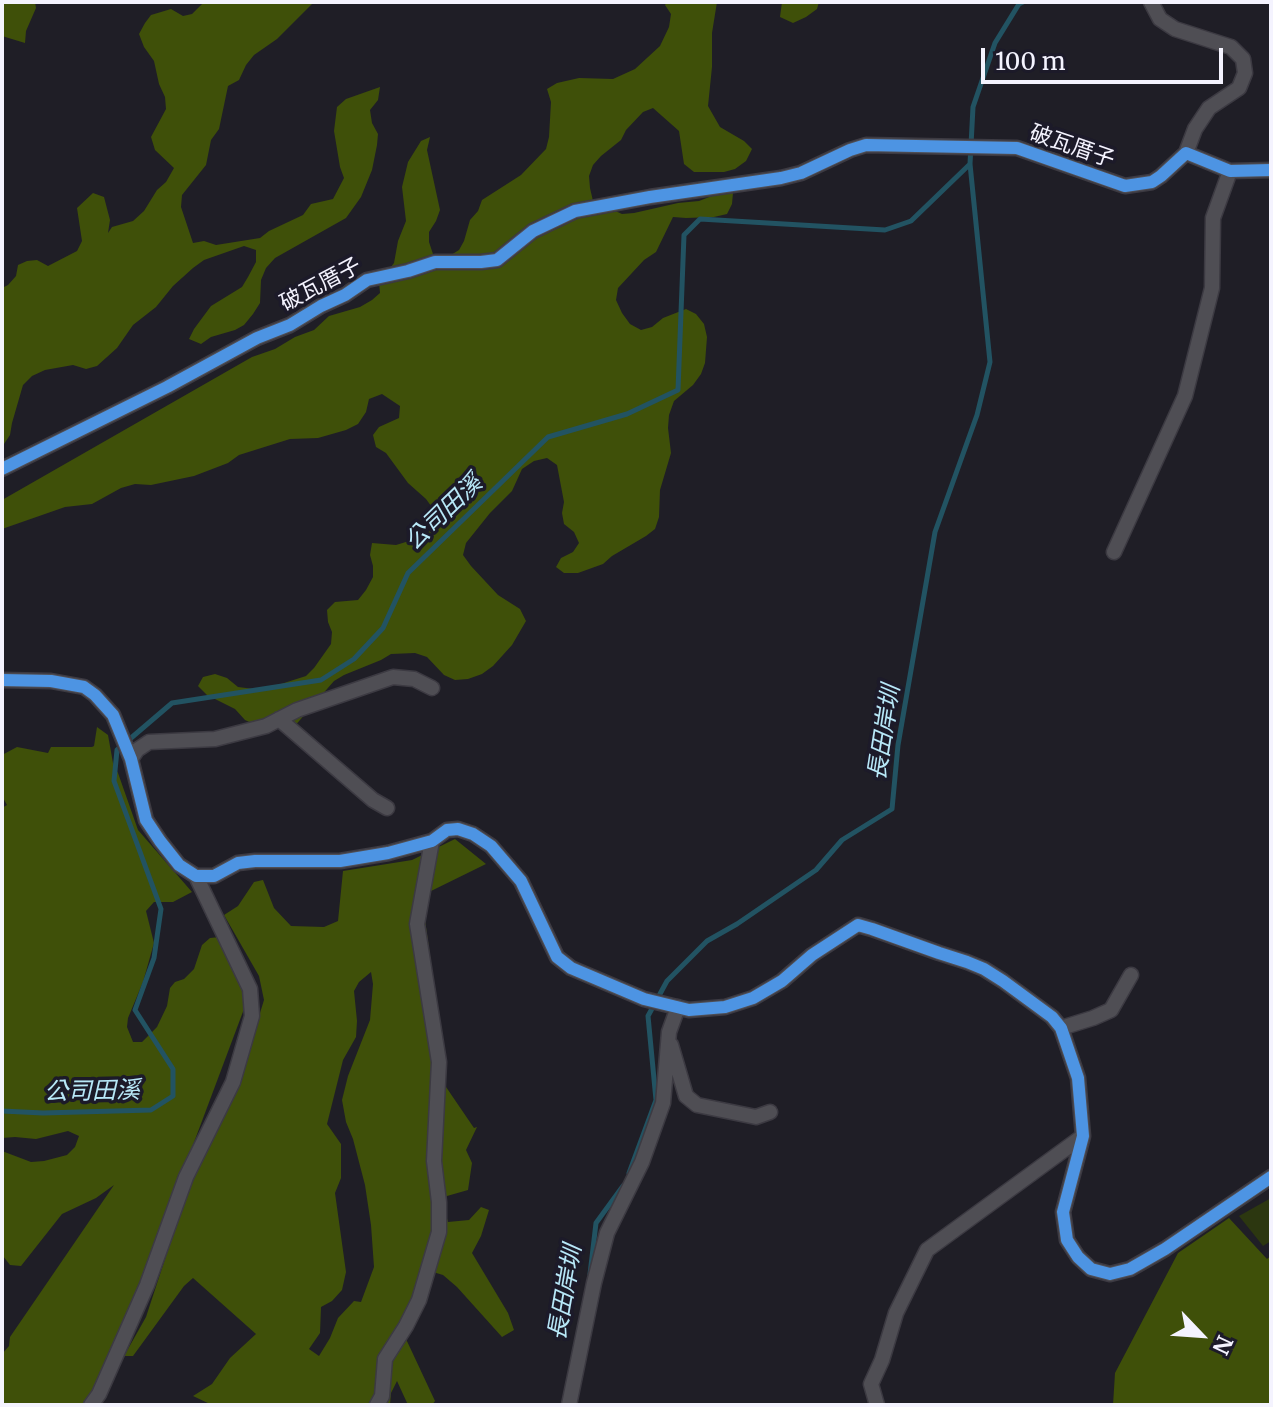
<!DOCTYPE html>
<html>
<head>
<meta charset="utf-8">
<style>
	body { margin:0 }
	#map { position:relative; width:1273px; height:1407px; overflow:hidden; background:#1f1e26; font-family:Merriweather,serif }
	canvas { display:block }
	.frame { position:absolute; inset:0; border:4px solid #f4f3fe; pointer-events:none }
	.north { position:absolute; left:1161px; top:1295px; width:80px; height:80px; -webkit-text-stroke:6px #1c1a29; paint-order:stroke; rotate:115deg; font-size:22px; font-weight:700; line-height:32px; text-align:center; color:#f4f3fe }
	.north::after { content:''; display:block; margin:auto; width:28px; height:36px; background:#f4f3fe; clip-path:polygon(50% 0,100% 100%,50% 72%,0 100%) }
	.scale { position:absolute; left:981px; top:48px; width:242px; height:36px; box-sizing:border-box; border:4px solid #f4f3fe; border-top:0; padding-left:10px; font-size:24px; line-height:28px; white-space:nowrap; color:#f4f3fe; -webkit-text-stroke:6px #1c1a29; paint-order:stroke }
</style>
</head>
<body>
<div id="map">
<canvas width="1273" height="1407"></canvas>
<div class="frame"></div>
<div class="north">N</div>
<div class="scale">100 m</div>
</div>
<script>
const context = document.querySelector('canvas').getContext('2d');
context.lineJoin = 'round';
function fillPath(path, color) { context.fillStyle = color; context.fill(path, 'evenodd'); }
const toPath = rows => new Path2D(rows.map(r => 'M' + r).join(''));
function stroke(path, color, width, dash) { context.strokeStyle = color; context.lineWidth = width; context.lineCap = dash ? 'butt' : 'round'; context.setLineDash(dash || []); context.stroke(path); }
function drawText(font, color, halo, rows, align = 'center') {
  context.font = font + ' Merriweather,"Noto Sans TC",serif'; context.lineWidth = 7; context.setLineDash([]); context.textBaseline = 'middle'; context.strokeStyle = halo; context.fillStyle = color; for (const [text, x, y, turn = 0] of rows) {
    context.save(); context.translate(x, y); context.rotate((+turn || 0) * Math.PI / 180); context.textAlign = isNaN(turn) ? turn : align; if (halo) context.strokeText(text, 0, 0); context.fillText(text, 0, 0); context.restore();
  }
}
fillPath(toPath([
	[1271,1198,1271,1241,1263,1246,1239,1216]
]), '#2c3710');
fillPath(toPath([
	[2,2,35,2,36,8,26,31,25,43,2,36],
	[204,2,314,2,277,39,254,55,246,65,239,80,228,86,219,129,211,140,206,165,182,195,181,207,193,243,204,241,216,245,260,238,269,231,303,215,311,204,333,199,344,178,340,167,334,131,337,107,346,99,380,87,378,100,370,110,372,123,378,134,377,145,372,170,361,197,346,218,275,258,266,268,261,280,260,303,253,314,244,325,235,330,211,337,201,344,189,339,194,329,211,306,242,287,248,277,256,262,256,250,244,246,204,260,193,268,173,286,156,307,133,325,117,348,97,366,86,369,73,365,45,370,32,376,23,385,12,423,10,435,2,447,2,288,8,285,16,276,18,265,27,261,37,260,48,266,77,251,82,241,77,208,93,193,104,197,110,220,108,233,112,227,133,221,144,211,157,190,166,182,174,168,155,150,151,137,166,109,165,97,159,84,154,61,144,47,139,34,145,23,151,15,171,9,183,16,192,14],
	[667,2,717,2,712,33,712,67,708,106,720,127,744,141,752,149,746,161,735,169,724,172,694,172,684,164,679,131,653,108,643,112,626,130,621,140,601,156,593,165,589,176,590,188,593,201,622,214,634,213,678,203,699,201,722,192,733,193,732,204,727,214,714,217,686,218,673,217,656,252,644,260,618,288,616,300,622,313,630,324,641,330,652,327,663,318,686,309,696,314,704,324,707,337,705,363,701,374,693,385,674,401,669,415,668,428,671,453,660,490,659,517,655,529,646,536,612,556,603,564,578,573,564,573,556,567,561,558,573,552,579,543,574,532,564,524,562,513,564,502,557,465,547,458,534,461,522,469,512,491,490,513,466,543,463,555,471,566,498,595,520,609,526,621,512,645,493,666,482,674,468,679,455,680,444,675,427,657,415,653,391,654,381,660,344,675,334,681,293,728,258,726,245,720,235,709,207,695,198,686,203,677,215,674,227,678,238,687,262,690,306,676,314,668,331,644,332,632,328,622,327,610,335,602,358,600,366,590,373,577,373,566,370,555,372,543,396,545,419,538,429,532,436,521,434,510,426,499,408,483,386,453,376,447,373,435,379,427,399,418,400,406,382,394,369,399,366,412,358,424,346,430,318,438,290,439,239,455,228,463,194,476,151,485,135,484,121,488,92,504,65,507,2,529,2,500,252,357,275,349,295,337,314,330,329,316,360,307,372,300,380,293,379,282,394,263,398,241,406,221,402,187,408,162,421,141,430,137,427,150,440,210,436,221,429,232,429,242,433,254,438,263,459,250,464,241,470,220,478,211,482,200,521,175,546,149,549,137,551,102,547,89,557,83,579,78,613,79,635,69,660,46,669,27,671,14,665,5],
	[782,2,819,2,817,9,806,17,793,23,780,17],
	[97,727,108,735,113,763,118,773,138,830,192,892,173,902,154,902,146,911,154,943,143,982,128,1018,127,1027,133,1042,142,1042,157,1027,167,1006,170,988,175,982,184,979,194,969,202,945,210,938,220,937,226,943,247,1001,151,1257,101,1378,86,1405,2,1405,2,1354,9,1346,10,1337,114,1185,96,1198,62,1214,21,1266,10,1265,3,1256,2,1151,31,1162,44,1161,67,1155,75,1147,79,1136,68,1131,36,1139,15,1137,2,1138,2,808,7,805,2,796,2,755,17,747,48,753,51,747,92,747,94,746],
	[455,839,486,864,429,892,424,913,443,1046,444,1084,474,1128,477,1127,466,1150,472,1163,468,1190,447,1196,444,1207,448,1222,469,1220,481,1207,489,1210,481,1236,472,1253,508,1313,514,1330,502,1337,457,1287,443,1275,433,1272,406,1339,435,1401,432,1405,408,1405,397,1381,391,1393,390,1405,212,1405,193,1396,212,1384,230,1358,256,1334,193,1278,184,1286,133,1356,124,1356,146,1317,184,1201,244,1065,264,1000,259,976,224,915,238,906,254,882,263,880,274,908,291,926,324,927,338,921,343,871,412,860],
	[371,972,373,984,370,1020,348,1076,342,1100,346,1122,353,1139,365,1185,371,1225,374,1267,361,1302,354,1301,338,1318,330,1338,319,1356,309,1349,320,1333,321,1307,332,1301,342,1290,346,1272,335,1193,341,1178,341,1144,327,1124,343,1060,356,1037,357,1021,354,991,359,982],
	[1229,1218,1267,1259,1271,1256,1271,1405,1113,1405,1115,1373,1178,1253]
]), '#3f5009');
stroke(toPath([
	[2,1111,43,1113,151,1110,173,1096,173,1069,135,1010,154,958,161,909,114,781,117,750,172,703,321,680,354,659,383,628,408,573,548,437,627,414,678,390,684,235,700,219,885,230,911,221,970,164],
	[629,1173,656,1100,648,1016,667,981,707,941,737,924,816,870,842,840,892,809,898,745,935,532,977,415,990,362,970,164,973,107,995,43,1019,4,1023,2],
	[590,1274,596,1223,623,1186]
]), '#225362', 5);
const minor = toPath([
	[1151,2,1160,19,1175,29,1231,47,1243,59,1245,73,1239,88,1209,108,1195,129,1186,153],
	[2,469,167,387,257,338,290,325,321,306,345,295,367,280,408,271,435,262,481,262,497,260,533,231,575,211,650,197,781,178,801,173,850,150,866,145,1017,148,1125,186,1152,182,1161,176,1186,153,1230,171,1271,170],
	[1114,552,1185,396,1212,288,1213,218,1230,171],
	[2,680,51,681,84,687,95,695,113,715,131,759,146,820,160,841,179,865,196,876,214,876,238,863,255,861,340,861,388,853,432,841,447,830,458,829,473,834,491,846,521,881,557,957,571,968,644,999,689,1010,725,1007,753,998,782,981,812,955,858,925,872,929,939,953,967,962,984,969,1003,981,1052,1017,1061,1028,1078,1078,1083,1136,1063,1212,1067,1240,1078,1257,1091,1269,1110,1274,1130,1269,1165,1249,1271,1177],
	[279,719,373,800,387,808],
	[131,759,137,750,149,742,215,739,266,726,297,710,393,677,414,679,432,688],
	[1061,1028,1093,1018,1111,1010,1131,975],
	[671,1045,686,1096,697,1105,756,1117,770,1112],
	[91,1405,99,1394,147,1285,186,1177,233,1082,252,1016,250,989,196,876],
	[377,1405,382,1396,385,1359,406,1326,419,1300,439,1232,439,1202,434,1161,439,1062,417,924,432,841],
	[569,1405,594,1283,607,1233,642,1162,663,1103,669,1032,678,1007],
	[877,1405,871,1384,882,1360,896,1313,927,1250,1083,1136]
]);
stroke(minor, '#3c3a42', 17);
stroke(minor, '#4f4e54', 14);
stroke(toPath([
	[2,469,167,387,257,338,290,325,321,306,345,295,367,280,408,271,435,262,481,262,497,260,533,231,575,211,650,197,781,178,801,173,850,150,866,145,1017,148,1125,186,1152,182,1161,176,1186,153,1230,171,1271,170],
	[2,680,51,681,84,687,95,695,113,715,131,759,146,820,160,841,179,865,196,876,214,876,238,863,255,861,340,861,388,853,432,841,447,830,458,829,473,834,491,846,521,881,557,957,571,968,644,999,689,1010,725,1007,753,998,782,981,812,955,858,925,872,929,939,953,967,962,984,969,1003,981,1052,1017,1061,1028,1078,1078,1083,1136,1063,1212,1067,1240,1078,1257,1091,1269,1110,1274,1130,1269,1165,1249,1271,1177]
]), '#4d94e3', 12);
drawText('22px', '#f4f3fe', '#1c1a29', [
	["破瓦厝子",1072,147,19],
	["破瓦厝子",321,285,-28]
]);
drawText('italic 24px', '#b8e8f8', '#1c1a29', [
	["公司田溪",444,513,-44],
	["長田岸圳",885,733,-81],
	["公司田溪",92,1092,-1],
	["長田岸圳",566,1293,-80]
]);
</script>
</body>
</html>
